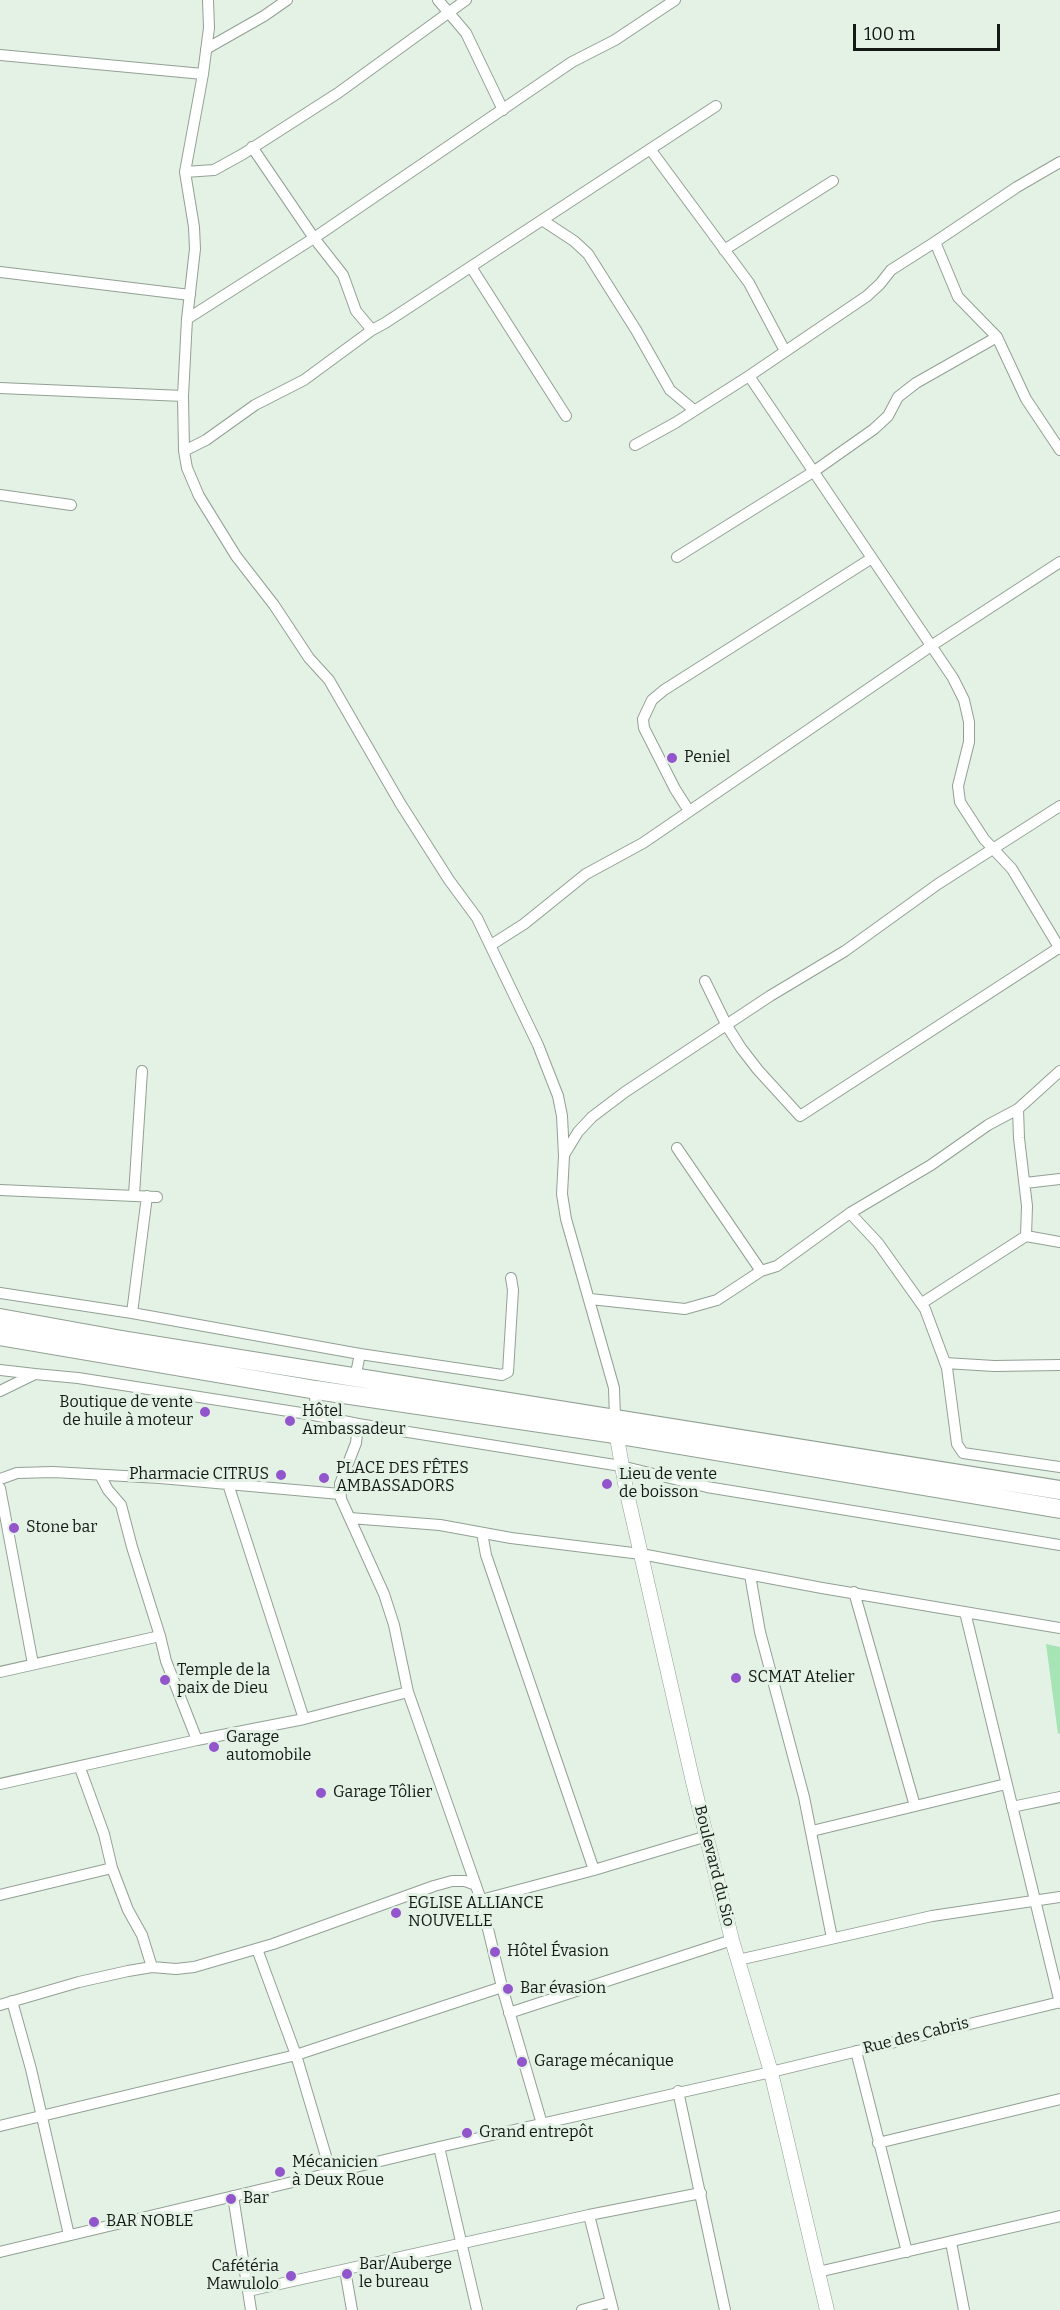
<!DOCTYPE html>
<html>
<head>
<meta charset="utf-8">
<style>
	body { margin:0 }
	#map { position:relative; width:1060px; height:2310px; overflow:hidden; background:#e4f2e6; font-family:Bitter,serif }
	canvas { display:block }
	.scale { position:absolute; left:853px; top:24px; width:147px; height:27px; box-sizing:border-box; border:3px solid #141915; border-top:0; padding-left:8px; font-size:18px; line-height:21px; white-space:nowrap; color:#141915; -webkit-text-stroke:4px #e4f2e6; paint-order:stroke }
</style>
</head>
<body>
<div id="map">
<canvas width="1060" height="2310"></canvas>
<div class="scale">100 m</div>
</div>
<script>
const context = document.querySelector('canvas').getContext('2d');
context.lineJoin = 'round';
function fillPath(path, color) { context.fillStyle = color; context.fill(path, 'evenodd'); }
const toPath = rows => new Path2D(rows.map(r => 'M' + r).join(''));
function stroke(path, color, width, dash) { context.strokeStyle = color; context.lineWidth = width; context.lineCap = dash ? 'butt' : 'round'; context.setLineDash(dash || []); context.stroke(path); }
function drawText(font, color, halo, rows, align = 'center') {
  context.font = font + ' Bitter,serif'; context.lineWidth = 6; context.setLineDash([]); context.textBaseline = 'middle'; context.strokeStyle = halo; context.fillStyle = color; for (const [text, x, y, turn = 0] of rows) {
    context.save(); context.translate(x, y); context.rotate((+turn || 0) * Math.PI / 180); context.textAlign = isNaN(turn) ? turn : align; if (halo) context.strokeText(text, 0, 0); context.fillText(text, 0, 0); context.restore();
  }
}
fillPath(toPath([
	[1046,1644,1060,1647,1060,1733,1058,1734]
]), '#a7e4b5');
const minor = toPath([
	[208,0,209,28,203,74,185,172,194,227,195,249,187,319,183,396,184,451,187,468,199,496,236,556,274,605,309,658,329,680,400,803,449,880,477,918,538,1045,558,1096,562,1116,564,1156,562,1194,566,1219,614,1388,615,1418],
	[438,0,466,33,503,110],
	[206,49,264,16,287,0],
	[0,55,203,74],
	[252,147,314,238,343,275,356,311,372,330],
	[650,149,749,283,785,351],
	[185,172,214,170,243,154,338,93,466,0],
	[542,220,574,241,588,254,636,330,670,390,694,410],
	[935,242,1017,187,1060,162],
	[724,250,833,181],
	[471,267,566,416],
	[0,272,190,295],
	[187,319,314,238,572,62,615,40,675,0],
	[749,376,953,678,964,700,969,722,969,742,958,786,960,802,984,839,1012,869,1060,949],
	[0,388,183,396],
	[635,445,675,423,749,376,867,296,880,284,891,270,935,242,958,297,997,337,1026,399,1060,450],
	[184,451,206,440,255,405,304,380,372,330,385,323,716,106],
	[0,495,71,505],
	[677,557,813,472,874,429,888,416,898,397,916,383,997,337],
	[689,811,675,789,644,728,643,719,652,700,664,690,872,558],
	[491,945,524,924,586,874,643,843,931,646,1060,562],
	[705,981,727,1026,741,1048,758,1070,800,1116,1060,947],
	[1018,1109,1019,1138,1027,1206,1026,1236],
	[677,1148,761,1271],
	[564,1155,578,1132,592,1117,625,1092,770,996,845,951,938,884,1060,806],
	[1025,1183,1060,1179],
	[0,1190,157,1197],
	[134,1195,142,1071],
	[850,1213,878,1243,925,1309,947,1368,957,1444,963,1453,1060,1467],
	[0,1293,132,1313,147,1196],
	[590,1299,685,1309,717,1300,761,1271,777,1266,850,1213,931,1165,988,1125,1018,1109,1060,1071],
	[922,1303,1026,1236,1060,1242],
	[132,1313,360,1354,502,1375,508,1372,513,1290,511,1278],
	[945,1363,994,1366,1060,1365],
	[0,1370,35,1374],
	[355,1378,360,1354],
	[316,1390,314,1415,358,1424,356,1443,340,1484,341,1499,384,1594,394,1625,408,1692,481,1900,502,1987,542,2124],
	[0,1391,35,1374,78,1378,314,1415],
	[358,1424,621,1466,707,1487,1060,1545],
	[100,1475,108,1490,121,1505,132,1547,160,1636,166,1661,197,1740],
	[0,1479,17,1473,53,1472,160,1478,340,1494],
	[228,1484,304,1719],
	[0,1488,33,1664],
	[350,1518,440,1525,511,1538,641,1554,822,1588,1060,1628],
	[482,1533,486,1555,594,1870],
	[750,1575,760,1632,804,1797,832,1938],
	[854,1592,915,1806],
	[965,1612,1060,2003],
	[0,1672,160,1636],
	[80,1768,104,1834,112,1868,128,1910,142,1935,152,1967],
	[0,1784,197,1740,304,1719,408,1692],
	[1012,1807,1060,1797],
	[812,1831,1006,1784],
	[0,1895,112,1868],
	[481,1900,594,1870,707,1836],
	[257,1949,296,2055,502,1987],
	[738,1960,932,1916,1060,1897],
	[12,2001,31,2069,69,2235],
	[0,2005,79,1982,128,1971,152,1967,176,1969,194,1967,273,1944,434,1886,452,1881,465,1881,476,1885],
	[509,2013,732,1940],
	[856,2051,907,2252],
	[678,2091,725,2310],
	[0,2126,296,2055,331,2173],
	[878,2143,1060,2099],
	[439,2147,477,2310],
	[233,2196,251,2310],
	[589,2215,613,2310],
	[951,2242,964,2310],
	[0,2252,439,2147,771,2072,1060,2002],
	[345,2270,352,2310],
	[818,2272,1060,2216],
	[248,2291,589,2215,701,2193],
	[582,2310,611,2302]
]);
const tertiary = toPath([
	[615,1426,626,1489,693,1782,732,1940,771,2072,827,2310]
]);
const primary = toPath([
	[0,1318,122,1340,1060,1490],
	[0,1336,316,1390,615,1434,1060,1509]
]);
stroke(minor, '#92a094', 12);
stroke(tertiary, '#92a094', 15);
stroke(primary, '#92a094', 20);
stroke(minor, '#fff', 10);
stroke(tertiary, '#fff', 14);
stroke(primary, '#fff', 18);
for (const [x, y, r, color] of [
	[672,758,6,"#9255cc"],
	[205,1412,6,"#9255cc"],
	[290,1421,6,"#9255cc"],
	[281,1475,6,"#9255cc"],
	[324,1478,6,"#9255cc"],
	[607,1484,6,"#9255cc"],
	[14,1528,6,"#9255cc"],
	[736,1678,6,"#9255cc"],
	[165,1680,6,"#9255cc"],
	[214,1747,6,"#9255cc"],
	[321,1793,6,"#9255cc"],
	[396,1913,6,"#9255cc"],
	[495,1952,6,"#9255cc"],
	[508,1989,6,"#9255cc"],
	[522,2062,6,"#9255cc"],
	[467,2133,6,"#9255cc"],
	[280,2172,6,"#9255cc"],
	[231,2199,6,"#9255cc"],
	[94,2222,6,"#9255cc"],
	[347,2274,6,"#9255cc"],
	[291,2276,6,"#9255cc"]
]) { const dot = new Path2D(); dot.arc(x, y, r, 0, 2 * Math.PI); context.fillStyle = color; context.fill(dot); stroke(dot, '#e4f2e6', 2); }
drawText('16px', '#141915', '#e4f2e6', [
	["Peniel",684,758],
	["Boutique de vente",193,1403,"right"],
	["de huile à moteur",193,1421,"right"],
	["Hôtel",302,1412],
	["Ambassadeur",302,1430],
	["PLACE DES FÊTES",336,1469],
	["AMBASSADORS",336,1487],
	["Pharmacie CITRUS",269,1475,"right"],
	["Lieu de vente",619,1475],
	["de boisson",619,1493],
	["Stone bar",26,1528],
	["Temple de la",177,1671],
	["paix de Dieu",177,1689],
	["SCMAT Atelier",748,1678],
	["Garage",226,1738],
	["automobile",226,1756],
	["Garage Tôlier",333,1793],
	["EGLISE ALLIANCE",408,1904],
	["NOUVELLE",408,1922],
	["Hôtel Évasion",507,1952],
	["Bar évasion",520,1989],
	["Garage mécanique",534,2062],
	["Grand entrepôt",479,2133],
	["Mécanicien",292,2163],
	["à Deux Roue",292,2181],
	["Bar",243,2199],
	["BAR NOBLE",106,2222],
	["Bar/Auberge",359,2265],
	["le bureau",359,2283],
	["Cafétéria",279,2267,"right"],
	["Mawulolo",279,2285,"right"]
], 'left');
drawText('16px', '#141915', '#e4f2e6', [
	["Boulevard du Sio",714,1866,76],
	["Rue des Cabris",916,2036,-14]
]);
</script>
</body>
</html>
